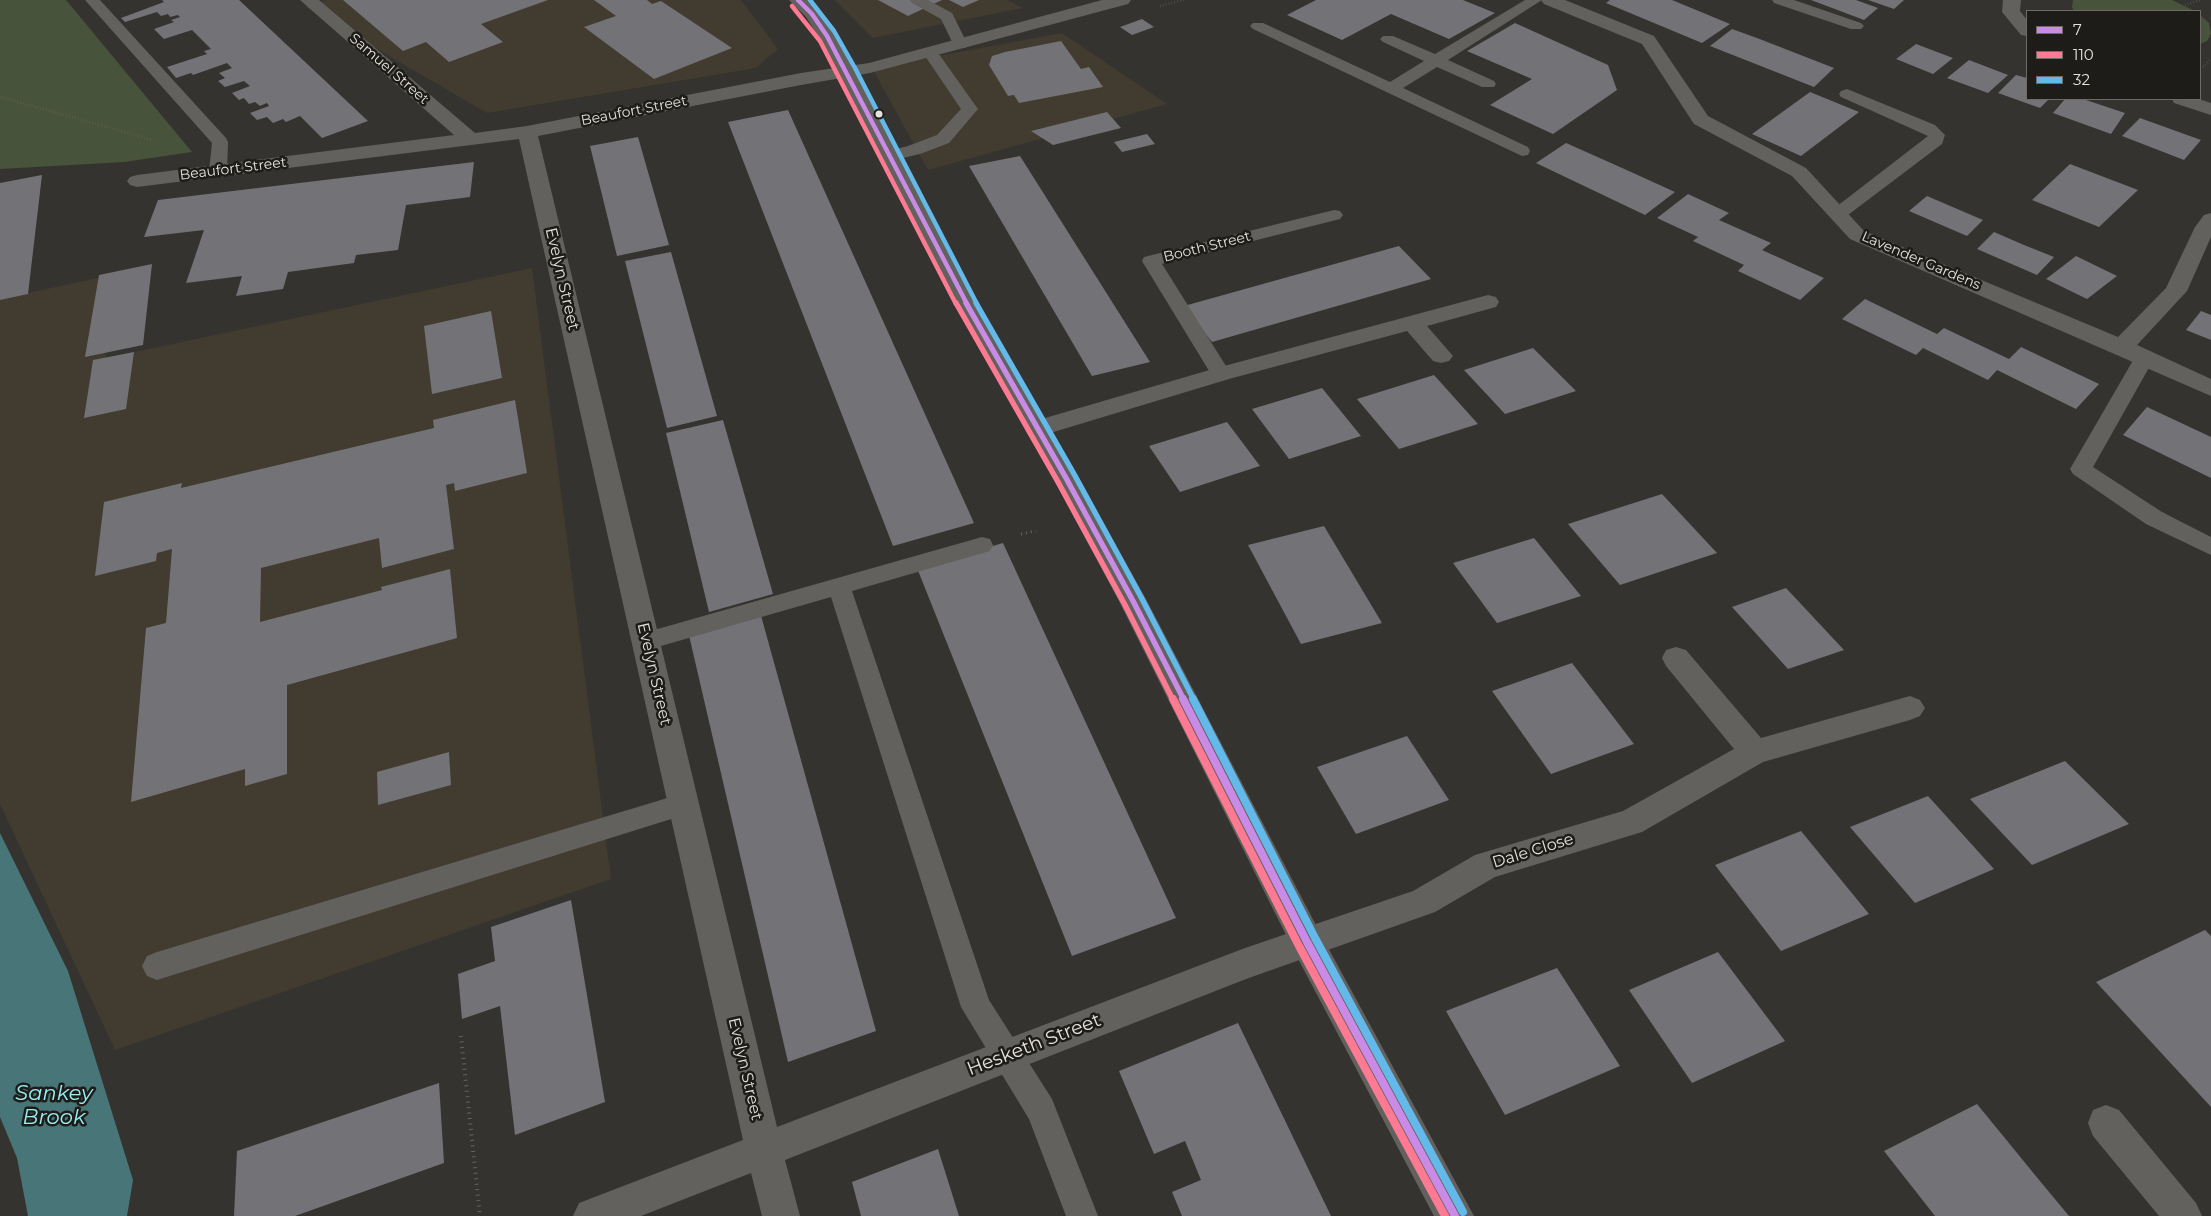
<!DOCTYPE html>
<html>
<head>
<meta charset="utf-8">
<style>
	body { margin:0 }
	#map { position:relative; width:2211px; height:1216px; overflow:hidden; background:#35332f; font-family:Montserrat,sans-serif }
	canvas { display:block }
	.legend { position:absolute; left:2026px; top:10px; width:175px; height:90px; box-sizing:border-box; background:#1e1c18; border:1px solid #6e6b67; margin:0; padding:6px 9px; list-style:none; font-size:15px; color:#e5e2dd }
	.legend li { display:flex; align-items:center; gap:10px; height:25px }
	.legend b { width:25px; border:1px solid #6e6b67 }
</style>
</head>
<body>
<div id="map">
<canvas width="2211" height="1216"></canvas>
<ul class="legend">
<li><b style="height:6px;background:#ca8be6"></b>7</li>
<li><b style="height:6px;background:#fe7a93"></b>110</li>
<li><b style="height:6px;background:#63b9e9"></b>32</li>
</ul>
</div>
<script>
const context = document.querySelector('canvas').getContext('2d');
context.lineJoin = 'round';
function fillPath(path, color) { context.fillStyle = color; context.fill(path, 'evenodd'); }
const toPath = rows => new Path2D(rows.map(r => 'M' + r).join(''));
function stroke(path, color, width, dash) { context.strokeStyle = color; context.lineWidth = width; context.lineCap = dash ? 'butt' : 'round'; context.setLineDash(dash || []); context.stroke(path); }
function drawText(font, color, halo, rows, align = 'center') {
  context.font = font + ' Montserrat,sans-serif'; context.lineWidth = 5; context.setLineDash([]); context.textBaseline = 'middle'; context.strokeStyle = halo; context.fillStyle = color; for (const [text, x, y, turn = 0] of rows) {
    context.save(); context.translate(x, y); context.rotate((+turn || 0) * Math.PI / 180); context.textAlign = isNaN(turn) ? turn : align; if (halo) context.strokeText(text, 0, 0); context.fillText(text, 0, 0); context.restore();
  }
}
fillPath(toPath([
	[325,0,741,0,778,49,756,68,487,113,305,7],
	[835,0,1007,0,1023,8,873,38],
	[1062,33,1167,104,928,170,872,68],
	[532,268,611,879,115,1050,0,804,0,299,107,276,106,358]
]), '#423b2f');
fillPath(toPath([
	[0,0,66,0,192,152,124,162,0,169],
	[2073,0,2172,0,2195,11,2074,11,2072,7],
	[2200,15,2209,23,2211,34,2207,41,2200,44]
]), '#48533c');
fillPath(toPath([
	[0,833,68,971,133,1180,127,1216,28,1216,17,1158,0,1117]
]), '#477578');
fillPath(toPath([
	[162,0,239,0,368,121,322,138,300,116,286,122,283,119,273,123,267,117,257,120,250,113,269,106,267,103,260,106,255,102,249,104,244,98,239,100,232,93,250,86,244,81,225,87,218,81,225,78,219,73,232,68,227,63,193,75,191,73,176,78,167,67,207,54,204,51,211,49,192,30,164,39,154,29,174,22,171,20,180,17,178,15,170,17,168,14,161,16,157,12,125,22,121,18,164,2],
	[343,0,548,0,481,24,503,42,449,62,426,42,403,51],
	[594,0,647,0,652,4,661,1,732,48,654,79,584,27,616,16],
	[878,0,942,0,908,16],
	[949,0,979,0,963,7],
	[1316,0,1463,0,1495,13,1449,39,1391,14,1342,40,1287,15],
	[1610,0,1672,0,1730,24,1702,43,1606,3],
	[1811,0,1856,0,1878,8,1864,20],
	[1868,0,1904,0,1894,9],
	[1142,19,1154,27,1132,35,1120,27],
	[1515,23,1608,65,1617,90,1553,134,1490,105,1532,79,1467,51],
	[1732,29,1757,38,1834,68,1814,87,1710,46],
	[1061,41,1081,69,1089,67,1103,87,1019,103,1014,95,1008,96,989,65,992,56,1005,52],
	[1916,44,1953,58,1933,74,1896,59],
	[1969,60,2008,75,1988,93,1947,78],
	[2016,75,2027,78,2027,99,2049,99,2040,108,1998,93],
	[1810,92,1859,112,1801,156,1752,134],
	[2065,99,2083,99,2125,113,2111,134,2053,113],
	[788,110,974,523,893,546,728,122],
	[1107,112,1121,128,1053,145,1031,131],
	[2140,118,2201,140,2184,160,2122,136],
	[1147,134,1155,144,1122,152,1114,142],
	[638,137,669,245,617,256,590,146],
	[1566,143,1620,167,1675,192,1645,215,1536,163],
	[1020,156,1150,362,1092,376,969,166],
	[474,162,470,197,406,205,398,250,356,255,354,263,288,272,283,289,236,296,242,276,186,283,204,230,144,237,158,200],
	[2070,164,2138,190,2099,227,2032,200],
	[42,175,28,294,0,300,0,183],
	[1688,194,1729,213,1719,220,1771,243,1762,250,1824,278,1800,300,1738,271,1744,265,1693,241,1698,237,1657,218],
	[1927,196,1983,220,1967,236,1909,211],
	[1994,232,2024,245,2054,257,2037,275,1977,249],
	[1399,246,1431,279,1212,342,1184,306],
	[671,252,717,416,667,428,625,261],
	[2076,256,2117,276,2087,299,2046,279],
	[152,264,143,345,85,357,99,275],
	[1865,299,1937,334,1944,328,2009,359,2021,347,2099,384,2076,409,1997,370,1988,380,1923,348,1916,355,1842,319],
	[491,311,502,378,432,394,424,326],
	[2201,311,2211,315,2211,340,2186,330],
	[1533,348,1576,391,1505,414,1464,370],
	[134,352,126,409,84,418,93,360],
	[1434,375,1478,424,1399,449,1357,399],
	[1322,388,1361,436,1289,459,1252,409],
	[515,400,527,473,455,491,454,483,446,485,454,549,382,568,379,538,261,568,260,622,382,590,381,587,450,569,457,638,287,685,287,774,245,786,245,769,131,802,146,628,166,623,172,549,157,553,156,561,95,576,104,502,182,483,181,488,434,428,433,420],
	[2147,407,2211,437,2211,478,2123,435],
	[723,420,773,594,709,612,666,433],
	[1227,422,1260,466,1180,492,1149,446],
	[1662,494,1717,553,1620,585,1568,524],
	[1324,526,1382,623,1301,644,1248,545],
	[1534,538,1581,596,1497,623,1453,563],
	[1003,543,1176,918,1072,956,917,568],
	[1786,588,1844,650,1788,669,1732,607],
	[760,612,876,1031,788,1062,688,631],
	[1572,663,1634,744,1551,774,1492,691],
	[1407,736,1449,800,1356,834,1317,767],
	[449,752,451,785,378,805,377,772],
	[2065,761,2129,824,2032,865,1970,799],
	[1928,796,1994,869,1915,903,1850,827],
	[1801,831,1869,914,1781,951,1715,865],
	[571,900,605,1102,515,1135,500,1006,462,1019,458,974,495,961,491,927],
	[2205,930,2211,936,2211,1107,2096,982],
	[1718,952,1785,1041,1692,1083,1629,990],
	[1557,968,1620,1066,1505,1115,1446,1011],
	[1238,1023,1331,1216,1182,1216,1172,1192,1201,1180,1185,1141,1154,1154,1119,1071],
	[439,1083,444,1163,295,1216,234,1216,237,1151],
	[1977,1104,2035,1175,2069,1216,1935,1216,1884,1151],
	[938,1149,959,1216,861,1216,852,1182]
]), '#737277');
stroke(toPath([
	[2185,5,2200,0],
	[1160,6,1184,0],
	[2203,67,2211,59],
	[0,97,153,140]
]), '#656361', 2.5, [0.5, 2.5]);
stroke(toPath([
	[1021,534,1036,531]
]), '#656361', 3, [1, 4]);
stroke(toPath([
	[461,1036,480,1216]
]), '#656361', 4, [1, 4.5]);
fillPath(toPath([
	[85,0,100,0,226,138,228,142,227,171,224,175,212,175,209,171,212,143,85,0],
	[910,0,928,0,952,13,968,45,965,48,955,48,941,19,912,3,910,0],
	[1525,0,1542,0,1448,60,1494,81,1496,84,1494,87,1482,87,1437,67,1403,88,1528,147,1530,151,1528,155,1522,156,1253,29,1250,26,1253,23,1263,23,1390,82,1424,61,1383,42,1380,39,1383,36,1393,36,1435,54,1525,0],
	[1772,0,1794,0,1861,23,1864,26,1861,29,1851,29,1774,3,1772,0],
	[931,48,936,50,978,109,949,143,920,154,890,161,884,160,881,156,884,152,908,146,937,135,961,109,923,53,926,50,931,48],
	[1847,89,1935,125,1945,135,1942,144,1844,218,1838,219,1832,218,1829,214,1832,210,1928,136,1841,97,1839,94,1841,91,1847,89],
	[1334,210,1340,211,1343,215,1340,219,1162,264,1231,374,1228,379,1221,381,1214,379,1142,261,1144,257,1334,210],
	[2145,351,2152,352,2155,357,2093,467,2162,512,2211,537,2211,555,2146,524,2073,474,2070,469,2135,357,2138,352,2145,351],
	[982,537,990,539,993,545,990,551,852,591,989,1000,1052,1099,1098,1216,1066,1216,1029,1119,961,1007,831,597,647,650,638,648,635,641,638,634,647,632,982,537],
	[684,793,693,796,697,804,693,812,684,815,157,980,147,976,142,966,147,956,157,952,684,793]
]), '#63615e');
fillPath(toPath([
	[300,0,319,0,475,133,527,126,801,73,869,63,1102,0,1131,0,1128,4,870,73,801,85,538,136,777,1127,1245,948,1413,891,1475,855,1623,811,1734,749,1666,666,1662,658,1666,650,1676,647,1686,650,1761,738,1910,696,1920,700,1925,708,1920,716,1910,720,1763,762,1642,832,1495,877,1435,912,1246,979,785,1160,800,1216,762,1216,751,1173,641,1216,573,1216,579,1203,743,1140,519,139,137,187,130,185,127,181,130,177,137,175,454,135,300,0],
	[1541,0,1565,0,1654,36,1708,116,1806,168,1864,231,2118,337,2166,288,2195,227,2204,215,2211,213,2211,237,2187,291,2137,345,2211,379,2211,396,1850,239,1792,176,1694,124,1642,44,1544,4,1541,0],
	[2003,0,2021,0,2020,11,2027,20,2027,36,2021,35,2002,12,2003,0],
	[2172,99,2199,99,2211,103,2211,115,2174,103,2172,99],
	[1488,295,1496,297,1499,302,1496,307,1427,326,1453,356,1449,361,1441,363,1433,361,1407,331,1229,379,1037,437,1028,435,1025,429,1028,423,1213,369,1488,295],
	[2106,1105,2119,1110,2196,1203,2202,1216,2159,1216,2093,1136,2088,1123,2093,1110,2106,1105]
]), '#63615e');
fillPath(toPath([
	[789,0,808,0,818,10,836,36,856,72,965,282,1079,478,1147,601,1319,931,1474,1216,1434,1216,1295,953,1119,601,1053,478,943,282,818,36,806,17,789,0]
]), '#63615e');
stroke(toPath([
	[798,0,812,14,827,36,967,304]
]), '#ca8be6', 4.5);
stroke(toPath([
	[966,303,1066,478,1133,601,1184,700]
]), '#ca8be6', 5.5);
stroke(toPath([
	[1183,699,1307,942,1455,1216]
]), '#ca8be6', 8);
stroke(toPath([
	[792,6,820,41,956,304]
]), '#fe7a93', 4.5);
stroke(toPath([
	[956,303,1058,482,1125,605,1173,700]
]), '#fe7a93', 5.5);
stroke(toPath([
	[1173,699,1299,946,1445,1216]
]), '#fe7a93', 8);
stroke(toPath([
	[810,0,834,31,855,68,977,304]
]), '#63b9e9', 4.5);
stroke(toPath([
	[976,303,1074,474,1141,597,1194,700]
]), '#63b9e9', 5.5);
stroke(toPath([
	[1193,699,1315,938,1463,1212]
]), '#63b9e9', 8);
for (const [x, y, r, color] of [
	[879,114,4.5,"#e5e2dd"]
]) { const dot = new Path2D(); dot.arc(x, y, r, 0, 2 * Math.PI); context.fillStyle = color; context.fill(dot); stroke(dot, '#1e1c18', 2); }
drawText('14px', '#e5e2dd', '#1e1c18', [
	["Samuel Street",389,69,41],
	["Beaufort Street",634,111,-11],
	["Beaufort Street",233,169,-7],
	["Booth Street",1207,247,-14],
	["Lavender Gardens",1921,261,23]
]);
drawText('16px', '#e5e2dd', '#1e1c18', [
	["Evelyn Street",562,279,77],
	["Evelyn Street",654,674,77],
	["Dale Close",1533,851,-17],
	["Evelyn Street",745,1069,77]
]);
drawText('19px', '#e5e2dd', '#1e1c18', [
	["Hesketh Street",1034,1045,-21]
]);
drawText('italic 21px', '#97eef5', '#1e1c18', [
	["Sankey",54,1094],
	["Brook",54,1118]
]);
</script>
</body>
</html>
